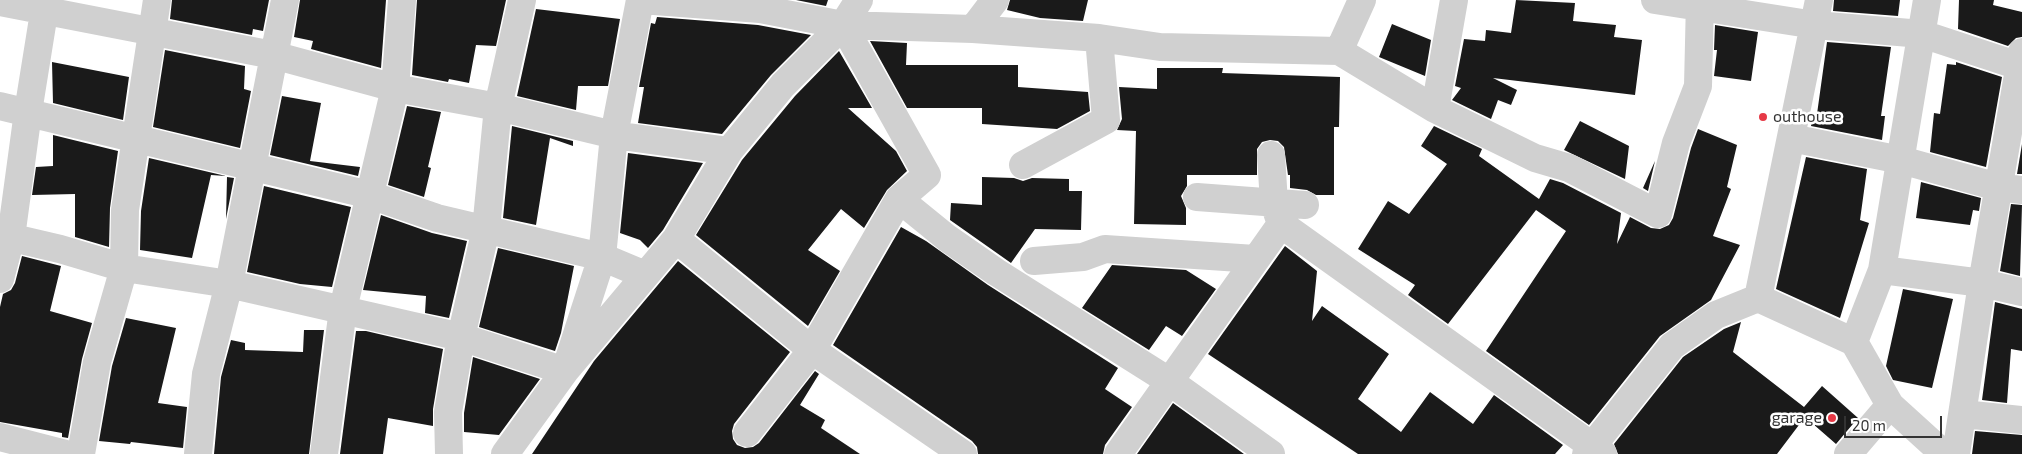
<!DOCTYPE html>
<html>
<head>
<meta charset="utf-8">
<style>
	body { margin:0 }
	#map { position:relative; width:2022px; height:454px; overflow:hidden; background:#fff; font-family:"Exo 2",sans-serif }
	canvas { display:block }
	.scale { position:absolute; left:1844px; top:416px; width:98px; height:22px; box-sizing:border-box; border:2px solid #333; border-top:0; padding-left:6px; font-size:15px; line-height:18px; white-space:nowrap; color:#333; -webkit-text-stroke:4px #fff; paint-order:stroke }
</style>
</head>
<body>
<div id="map">
<canvas width="2022" height="454"></canvas>
<div class="scale">20 m</div>
</div>
<script>
const context = document.querySelector('canvas').getContext('2d');
context.lineJoin = 'round';
function fillPath(path, color) { context.fillStyle = color; context.fill(path, 'evenodd'); }
const toPath = rows => new Path2D(rows.map(r => 'M' + r).join(''));
function stroke(path, color, width, dash) { context.strokeStyle = color; context.lineWidth = width; context.lineCap = dash ? 'butt' : 'round'; context.setLineDash(dash || []); context.stroke(path); }
function drawText(font, color, halo, rows, align = 'center') {
  context.font = font + ' "Exo 2",sans-serif'; context.lineWidth = 5; context.setLineDash([]); context.textBaseline = 'middle'; context.strokeStyle = halo; context.fillStyle = color; for (const [text, x, y, turn = 0] of rows) {
    context.save(); context.translate(x, y); context.rotate((+turn || 0) * Math.PI / 180); context.textAlign = isNaN(turn) ? turn : align; if (halo) context.strokeText(text, 0, 0); context.fillText(text, 0, 0); context.restore();
  }
}
fillPath(toPath([
	[172,0,269,0,263,31,253,29,252,35,170,19],
	[300,0,386,0,381,68,311,49,313,41,294,37],
	[417,0,506,0,496,46,476,45,469,83,449,79,448,82,412,75],
	[796,0,828,0,826,6],
	[1010,0,1088,0,1083,21,1040,18,1007,10],
	[1516,0,1575,3,1573,21,1616,25,1614,37,1642,40,1635,95,1493,78,1517,90,1511,105,1498,100,1491,119,1452,100,1461,88,1455,86,1464,39,1485,41,1486,30,1511,33],
	[1834,0,1900,0,1898,16,1833,11],
	[1959,0,1994,0,1993,5,2022,12,2022,37,2016,38,2008,46,1958,29],
	[536,9,620,19,608,86,578,86,576,110,517,96],
	[657,17,758,25,811,35,771,75,722,134,638,123,644,87,639,87,651,23,655,24],
	[1392,24,1431,40,1425,76,1379,57],
	[1715,25,1758,32,1751,81,1714,76,1717,50,1714,50],
	[870,41,907,43,906,65,1018,65,1018,87,1088,92,1090,111,1057,129,982,124,982,108,907,108],
	[1827,42,1891,47,1881,116,1885,116,1882,140,1811,126,1813,114,1817,114],
	[165,50,245,66,244,89,251,91,240,148,153,127],
	[839,51,872,108,848,108,896,151,907,171,887,190,864,228,841,209,808,250,840,271,808,326,696,235,742,160,795,96],
	[52,62,129,77,123,120,53,103],
	[1956,62,2002,77,1986,167,1930,152,1934,113,1940,114,1947,64,1956,65],
	[1157,68,1223,68,1222,73,1340,77,1339,127,1334,127,1334,195,1316,195,1307,190,1290,188,1290,175,1288,175,1284,147,1278,141,1270,140,1262,142,1257,149,1257,175,1187,175,1187,186,1181,196,1186,208,1186,225,1134,224,1136,131,1117,130,1122,119,1119,87,1157,89],
	[282,96,321,103,310,161,360,167,358,176,270,155],
	[407,106,441,112,428,167,431,168,424,197,388,185],
	[1580,121,1629,146,1625,179,1564,150],
	[512,126,573,141,573,146,550,138,536,225,503,218],
	[1434,126,1482,149,1479,156,1539,199,1550,179,1563,183,1621,213,1617,244,1630,217,1651,228,1660,229,1669,225,1673,218,1691,148,1698,129,1737,145,1727,187,1731,189,1713,236,1740,245,1711,300,1660,336,1589,425,1486,351,1566,231,1536,210,1448,324,1408,295,1415,285,1358,249,1388,201,1409,214,1447,164,1421,146],
	[53,135,118,151,110,208,109,247,75,237,75,194,32,195,36,167,53,166],
	[2022,144,2022,174,2017,174],
	[628,153,703,163,663,230,648,248,640,240,620,233],
	[1806,157,1867,169,1860,220,1869,223,1840,318,1776,289],
	[149,158,226,176,211,175,192,258,140,250,141,211],
	[1655,161,1648,191,1643,188],
	[227,177,234,178,226,219],
	[982,177,1014,178,1023,181,1032,178,1069,179,1069,191,1082,191,1081,230,1035,229,1011,263,950,220,951,203,982,205],
	[1921,182,1981,198,1979,211,1973,210,1970,225,1916,218],
	[264,186,351,207,332,287,300,284,247,272],
	[2011,204,2022,205,2020,276,2000,271],
	[381,215,432,233,467,241,449,318,425,313,426,296,363,290],
	[901,227,926,241,988,285,1118,368,1105,389,1132,407,1105,445,1103,454,978,454,977,447,972,441,833,345],
	[1285,246,1317,271,1312,321,1322,306,1389,354,1358,399,1401,432,1430,392,1473,424,1494,395,1563,445,1555,454,1358,454,1208,354],
	[498,248,574,266,561,333,555,351,479,327],
	[22,256,61,266,50,311,92,323,82,359,68,438,62,437,62,433,0,422,0,307,3,294,11,290,15,283],
	[678,261,790,352,734,424,732,431,733,439,737,445,745,448,753,447,759,443,815,371,819,374,800,405,825,420,821,428,860,454,532,454,594,361],
	[1112,265,1186,270,1216,289,1182,336,1166,326,1149,350,1082,308],
	[1903,289,1953,299,1932,388,1893,380,1886,366],
	[1995,302,2022,309,2022,351,2011,349,2007,403,1982,400],
	[126,318,176,328,158,403,187,407,183,448,131,442,130,444,99,441,112,366],
	[1741,322,1733,352,1804,407,1822,386,1858,418,1836,444,1805,417,1777,454,1618,454,1614,444,1683,357,1724,329],
	[304,330,324,330,309,454,214,454,221,377,231,340,245,343,245,350,303,352],
	[356,331,366,331,443,349,433,409,433,426,388,418,383,454,340,454],
	[473,357,540,379,499,435,464,432,464,413],
	[1173,403,1244,454,1137,454],
	[1975,431,2022,435,2022,454,1972,454]
]), '#1a1a1a');
stroke(toPath([
	[641,0,760,9,843,25,973,29,1099,38,1160,47,1339,51,1435,109,1535,158,1569,168,1658,214,1676,143,1698,86,1700,0],
	[1655,0,1815,25,1922,34,2022,67],
	[0,2,273,55,395,88,498,107,614,135,729,151],
	[973,29,995,0],
	[1339,51,1362,0],
	[0,106,370,195,437,218,602,257,645,275],
	[1435,109,1454,0],
	[1791,138,1901,160,1998,187,2022,190],
	[1271,155,1274,203,1281,224,1603,454],
	[1023,165,1106,120,1099,38],
	[1197,197,1305,205],
	[899,199,947,238,996,272,1169,381,1271,454],
	[0,235,60,249,124,268,229,284,461,337,565,371,602,257,614,135,640,0],
	[676,239,812,350,963,454],
	[1034,261,1083,257,1105,249,1255,259],
	[1882,270,1982,283,2022,292],
	[0,279,11,237,28,112,46,0],
	[1758,298,1819,0],
	[1758,298,1854,342,1890,405,1944,454],
	[1854,342,1882,270,1927,0],
	[1963,414,2022,420],
	[747,433,812,350,899,199,927,175,843,25],
	[0,437,66,454],
	[81,454,97,362,124,268,125,210,157,0],
	[198,454,206,374,229,284,285,0],
	[324,454,343,309,395,88,402,0],
	[449,454,448,412,461,337,486,229,498,107,522,0],
	[505,454,565,371,676,239,729,151,783,85,843,25,859,0],
	[1118,454,1281,224],
	[1586,454,1672,346,1716,315,1758,298],
	[1848,454,1890,405],
	[1956,454,1982,283,2022,52]
]), '#d0d0d0', 28);
for (const [x, y, r, color] of [
	[1763,117,5,"#e63946"],
	[1832,418,5,"#e63946"]
]) { const dot = new Path2D(); dot.arc(x, y, r, 0, 2 * Math.PI); context.fillStyle = color; context.fill(dot); stroke(dot, '#fff', 2); }
drawText('16px', '#333', '#fff', [
	["outhouse",1773,117],
	["garage",1822,418,"right"]
], 'left');
</script>
</body>
</html>
